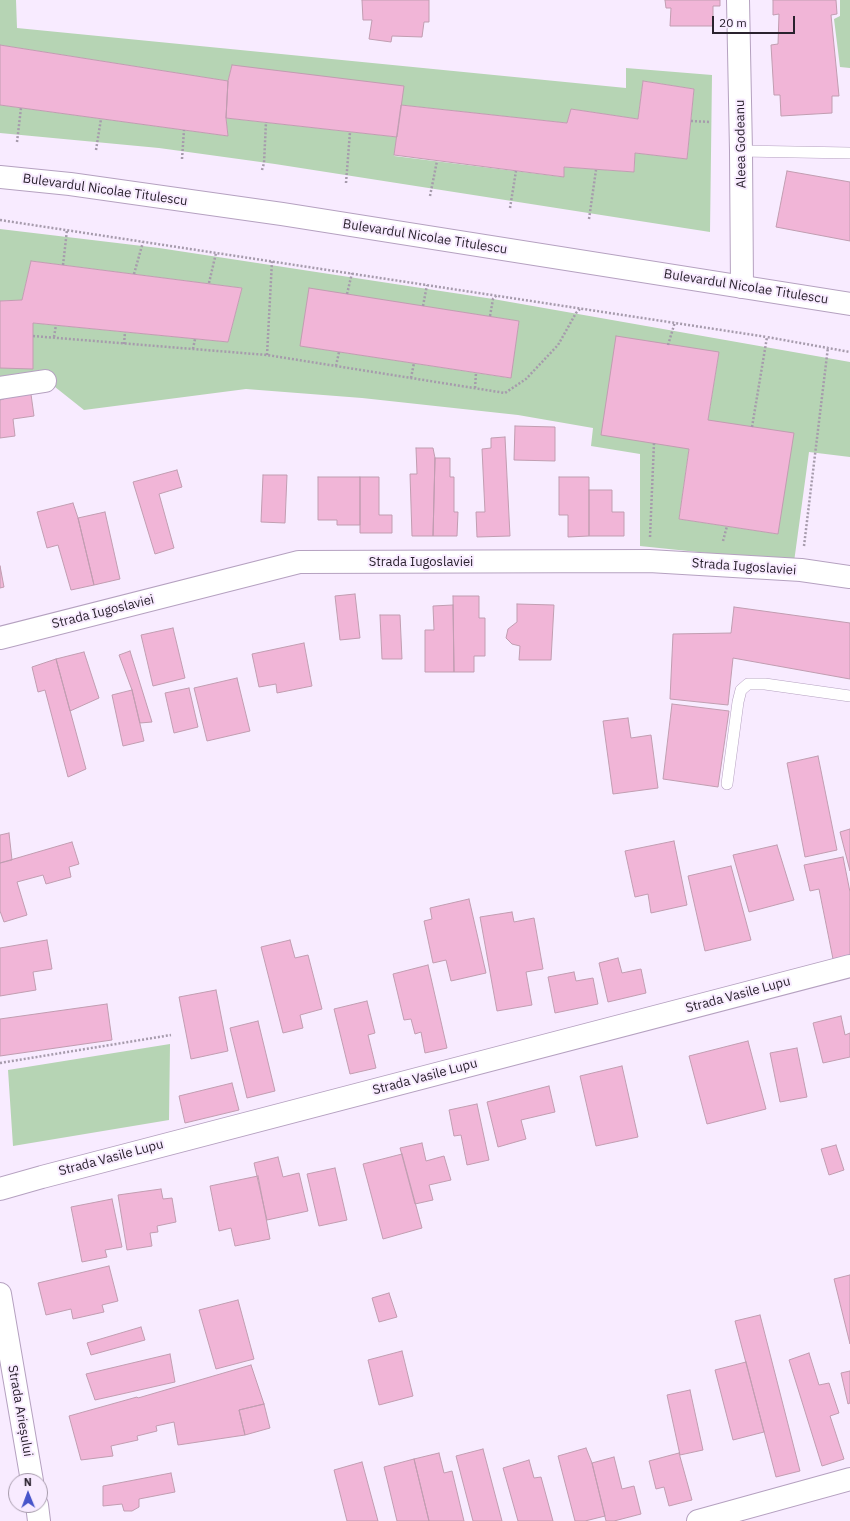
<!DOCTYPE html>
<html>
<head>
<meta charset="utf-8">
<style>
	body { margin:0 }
	#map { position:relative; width:850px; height:1521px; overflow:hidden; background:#f8ebff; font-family:"IBM Plex Sans",sans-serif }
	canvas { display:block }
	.north { position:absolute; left:8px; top:1473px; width:40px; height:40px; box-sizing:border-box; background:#f8ebff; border:1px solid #a69bab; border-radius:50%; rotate:359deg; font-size:11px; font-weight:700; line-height:16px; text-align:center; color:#2a222e }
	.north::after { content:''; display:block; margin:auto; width:14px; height:18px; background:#4855ca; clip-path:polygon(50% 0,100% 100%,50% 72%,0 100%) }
	.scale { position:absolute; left:712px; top:16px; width:83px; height:18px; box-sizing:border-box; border:2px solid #2a222e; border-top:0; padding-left:5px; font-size:12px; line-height:14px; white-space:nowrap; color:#2a222e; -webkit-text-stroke:3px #f8ebff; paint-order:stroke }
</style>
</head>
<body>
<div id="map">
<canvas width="850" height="1521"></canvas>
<div class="north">N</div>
<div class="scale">20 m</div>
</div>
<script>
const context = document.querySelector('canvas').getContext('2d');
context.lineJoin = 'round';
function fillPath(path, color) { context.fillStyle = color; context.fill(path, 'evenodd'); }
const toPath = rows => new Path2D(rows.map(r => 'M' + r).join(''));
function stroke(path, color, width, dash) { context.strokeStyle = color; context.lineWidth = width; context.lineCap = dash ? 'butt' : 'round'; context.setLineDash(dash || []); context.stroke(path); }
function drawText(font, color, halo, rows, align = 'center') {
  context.font = font + ' "IBM Plex Sans",sans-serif'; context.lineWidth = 4; context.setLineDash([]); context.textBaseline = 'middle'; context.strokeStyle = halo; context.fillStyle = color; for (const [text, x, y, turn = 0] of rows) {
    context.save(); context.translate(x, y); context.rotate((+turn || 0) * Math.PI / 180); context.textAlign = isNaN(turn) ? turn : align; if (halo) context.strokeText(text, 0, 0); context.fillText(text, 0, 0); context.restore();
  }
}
fillPath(toPath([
	[0,0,16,0,17,28,626,88,626,68,712,75,710,232,275,164,159,148,0,133,0,105,228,136,226,118,397,137,394,156,563,177,564,167,634,172,635,153,687,159,694,89,643,81,638,119,571,109,567,123,401,105,232,65,228,81,0,45],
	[840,0,850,0,850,68,840,67,834,19,840,16],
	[0,229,159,248,493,299,850,362,850,457,809,452,794,562,640,546,640,454,591,446,593,428,518,415,362,398,246,389,84,410,50,383,0,390,0,368,33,368,33,323,228,342,242,288,31,261,22,300,0,301],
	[309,289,519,321,510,378,301,346],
	[719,352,708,420,778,534,679,519,689,449],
	[170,1044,169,1120,13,1146,8,1070]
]), '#b6d4b4');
const building = toPath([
	[362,0,429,0,429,22,424,22,422,37,392,36,391,42,369,39,372,20,363,20,362,0],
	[665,0,720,0,720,6,713,6,713,26,670,26,671,8,666,8,665,0],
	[773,0,836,0,837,14,831,15,839,96,832,96,832,113,781,116,780,95,774,95,771,45,778,44,779,14,773,15,773,0],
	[0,45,228,81,226,118,228,136,0,105,0,45],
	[232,65,404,86,397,137,226,118,228,81,232,65],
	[643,81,694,89,687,159,635,153,634,172,564,167,564,177,394,155,401,105,567,123,571,109,638,119,643,81],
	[787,171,850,182,850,241,776,227,787,171],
	[31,261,242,288,228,342,33,323,33,369,0,368,0,301,22,300,31,261],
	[309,288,519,321,511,378,300,346,309,288],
	[616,336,719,352,708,420,794,433,778,534,679,519,689,449,601,435,616,336],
	[30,387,34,416,13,419,15,436,0,438,0,400,4,399,3,392,30,387],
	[515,426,555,427,555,461,514,460,515,426],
	[505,437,510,536,477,537,476,512,485,512,482,449,491,448,491,438,505,437],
	[416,448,433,448,435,458,433,536,412,536,410,474,417,474,416,448],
	[435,458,450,458,450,477,454,477,454,512,458,512,457,536,433,536,435,458],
	[177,470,182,487,159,494,174,548,155,554,133,482,177,470],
	[263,475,287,475,285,523,261,522,263,475],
	[318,477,360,477,360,525,337,525,337,520,318,520,318,477],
	[360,477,379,477,379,515,392,515,392,533,360,533,360,477],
	[559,477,589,477,589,536,568,537,568,515,559,515,559,477],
	[589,490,612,490,612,512,624,512,624,536,589,536,589,490],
	[73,503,78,518,94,585,71,590,58,545,47,548,37,512,73,503],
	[105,512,120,579,94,585,78,518,105,512],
	[0,566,4,587,0,588,0,566],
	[355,594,360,638,340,640,335,596,355,594],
	[453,596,479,596,479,618,485,618,485,656,474,656,474,672,454,672,453,596],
	[517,604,554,605,551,660,519,660,520,646,512,644,506,638,508,629,517,622,517,604],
	[453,605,454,672,425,672,425,630,434,630,433,606,453,605],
	[734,607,850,623,850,679,733,658,728,705,670,699,673,634,731,633,734,607],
	[380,615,400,615,402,659,382,659,380,615],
	[173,628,185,678,153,686,141,635,173,628],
	[304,643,312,686,277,693,276,684,259,687,252,654,304,643],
	[130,651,152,722,140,723,132,690,119,655,130,651],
	[84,652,99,698,70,711,56,659,84,652],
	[56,659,86,769,68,777,45,690,38,692,32,667,56,659],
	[237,678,250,731,207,741,194,688,237,678],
	[189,688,198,727,174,733,165,693,189,688],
	[132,690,144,741,123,746,112,695,132,690],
	[672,704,729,711,718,787,663,779,672,704],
	[628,718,631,738,651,735,658,788,613,794,603,721,628,718],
	[818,756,837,850,805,857,787,763,818,756],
	[850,829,850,871,840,832,850,829],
	[9,833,12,860,0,863,0,835,9,833],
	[674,841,687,905,651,913,648,894,635,897,625,851,674,841],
	[72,842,79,864,69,867,71,877,46,884,43,875,17,882,27,915,4,922,0,911,0,863,72,842],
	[777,845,794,900,749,912,733,855,777,845],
	[843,857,850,892,850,955,833,959,819,889,810,891,804,865,843,857],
	[731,866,751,940,705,951,688,876,731,866],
	[469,899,486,973,451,981,446,960,433,963,424,921,432,919,430,908,469,899],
	[512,912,514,922,534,918,543,969,526,972,532,1005,497,1011,480,917,512,912],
	[47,940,52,969,33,972,36,990,0,996,0,948,47,940],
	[290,940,295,958,308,955,322,1009,300,1015,303,1028,283,1033,261,947,290,940],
	[618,958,622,973,641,969,646,993,608,1002,599,963,618,958],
	[428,965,447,1048,425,1053,421,1032,415,1034,411,1019,404,1020,393,974,428,965],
	[574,972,576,981,593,978,598,1004,555,1013,548,977,574,972],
	[216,990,228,1051,191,1059,179,997,216,990],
	[367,1001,375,1033,368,1035,376,1068,350,1074,334,1009,367,1001],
	[107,1004,112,1040,0,1056,0,1019,107,1004],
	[841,1016,845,1035,850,1033,850,1057,823,1063,813,1023,841,1016],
	[258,1021,275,1091,247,1098,230,1028,258,1021],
	[748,1041,766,1109,707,1124,689,1056,748,1041],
	[797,1048,807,1097,780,1102,770,1053,797,1048],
	[622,1066,638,1137,596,1146,580,1076,622,1066],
	[232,1083,239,1110,185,1123,179,1096,232,1083],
	[549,1086,555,1112,521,1120,526,1139,498,1147,487,1102,549,1086],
	[477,1104,489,1160,467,1165,461,1135,454,1136,449,1110,477,1104],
	[422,1143,426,1161,444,1156,451,1180,429,1185,433,1200,415,1204,400,1148,422,1143],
	[836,1145,844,1170,829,1175,821,1149,836,1145],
	[402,1154,422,1228,383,1239,363,1164,402,1154],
	[278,1157,283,1177,299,1173,308,1211,267,1220,254,1163,278,1157],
	[335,1168,347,1220,319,1226,307,1174,335,1168],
	[258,1176,270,1239,235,1246,231,1228,219,1231,210,1186,258,1176],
	[161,1189,163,1199,172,1198,176,1222,157,1226,158,1232,150,1233,152,1246,127,1250,118,1195,161,1189],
	[112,1199,122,1247,105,1250,107,1257,82,1262,71,1207,112,1199],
	[109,1266,118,1301,102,1305,104,1312,73,1319,71,1309,46,1315,38,1283,109,1266],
	[850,1275,850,1344,834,1279,850,1275],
	[389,1293,397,1317,379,1322,372,1298,389,1293],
	[238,1300,254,1359,216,1369,199,1310,238,1300],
	[760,1315,800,1471,776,1477,735,1321,760,1315],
	[141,1327,145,1340,91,1355,87,1343,141,1327],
	[402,1351,413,1396,379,1405,368,1360,402,1351],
	[809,1353,819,1385,829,1383,839,1413,830,1416,844,1459,822,1466,789,1360,809,1353],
	[170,1354,175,1382,95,1400,86,1374,170,1354],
	[746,1362,764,1432,733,1440,715,1370,746,1362],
	[251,1365,264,1404,239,1410,245,1435,178,1445,174,1422,156,1426,157,1431,137,1436,138,1440,111,1446,113,1456,81,1460,69,1416,137,1397,138,1398,251,1365],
	[850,1371,850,1403,848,1404,841,1373,850,1371],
	[690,1390,703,1450,680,1455,667,1395,690,1390],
	[264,1404,270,1428,245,1435,239,1410,264,1404],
	[586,1448,592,1463,605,1516,585,1521,575,1521,558,1456,586,1448],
	[483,1449,502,1521,473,1521,456,1456,483,1449],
	[439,1453,444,1473,452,1471,464,1521,429,1521,414,1459,439,1453],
	[679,1453,692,1500,669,1506,664,1487,656,1489,649,1461,679,1453],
	[614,1457,622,1489,634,1486,641,1514,614,1521,606,1521,592,1463,614,1457],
	[414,1459,429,1521,397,1521,384,1467,414,1459],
	[529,1460,534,1478,541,1477,553,1521,518,1521,503,1468,529,1460],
	[362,1462,378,1521,347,1521,334,1470,362,1462],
	[171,1473,175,1492,139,1499,139,1507,132,1511,124,1511,122,1504,103,1506,103,1486,171,1473]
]);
fillPath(building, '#f1b5d7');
stroke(building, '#c19db1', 1);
const lane = toPath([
	[741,151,850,153],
	[727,784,738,702,741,690,748,684,765,684,850,696]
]);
const street = toPath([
	[738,0,741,151,742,287],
	[0,388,45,381],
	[0,638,299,562,649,561,801,570,850,577],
	[0,1189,42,1177,850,966],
	[0,1294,32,1481],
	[37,1505,39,1521],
	[698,1521,850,1479]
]);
const secondary = toPath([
	[0,177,70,184,282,214,850,304]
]);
stroke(lane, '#b5a1c0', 12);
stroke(street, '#b5a1c0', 24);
stroke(secondary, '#b5a1c0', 24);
stroke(toPath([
	[691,121,711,122],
	[17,142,21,108],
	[96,150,101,119],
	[182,159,184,130],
	[262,170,264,163,266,122],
	[346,183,350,132],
	[430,196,437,161],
	[510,208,516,171],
	[589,219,596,170],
	[0,220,767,337],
	[63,265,67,230],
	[134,274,143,242],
	[209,283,216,253],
	[347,294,352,273],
	[423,306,427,285],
	[490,316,493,299,497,295],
	[33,336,267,355,505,393,526,379,558,345,576,313,580,309],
	[54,337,56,325],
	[124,344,125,332],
	[668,345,675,322],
	[193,349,195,339],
	[267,355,272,261],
	[336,366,339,352],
	[411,378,414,363],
	[475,388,476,373],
	[752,427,767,337,850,352],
	[650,537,654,443],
	[723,541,727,526],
	[804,546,828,347],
	[0,1063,171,1035]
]), '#a69bac', 2.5, [2, 2]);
stroke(lane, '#fff', 11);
stroke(street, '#fff', 22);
stroke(secondary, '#fff', 22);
drawText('13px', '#2a222e', '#f8ebff', [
	["Aleea Godeanu",741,144,-91],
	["Bulevardul Nicolae Titulescu",105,190,8],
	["Bulevardul Nicolae Titulescu",425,237,9],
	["Bulevardul Nicolae Titulescu",746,287,9],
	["Strada Iugoslaviei",421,562],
	["Strada Iugoslaviei",744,567,4],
	["Strada Iugoslaviei",103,612,-14],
	["Strada Vasile Lupu",738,995,-15],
	["Strada Vasile Lupu",425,1077,-15],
	["Strada Vasile Lupu",111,1158,-15],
	["Strada Arieșului",20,1411,80]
]);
</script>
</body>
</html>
